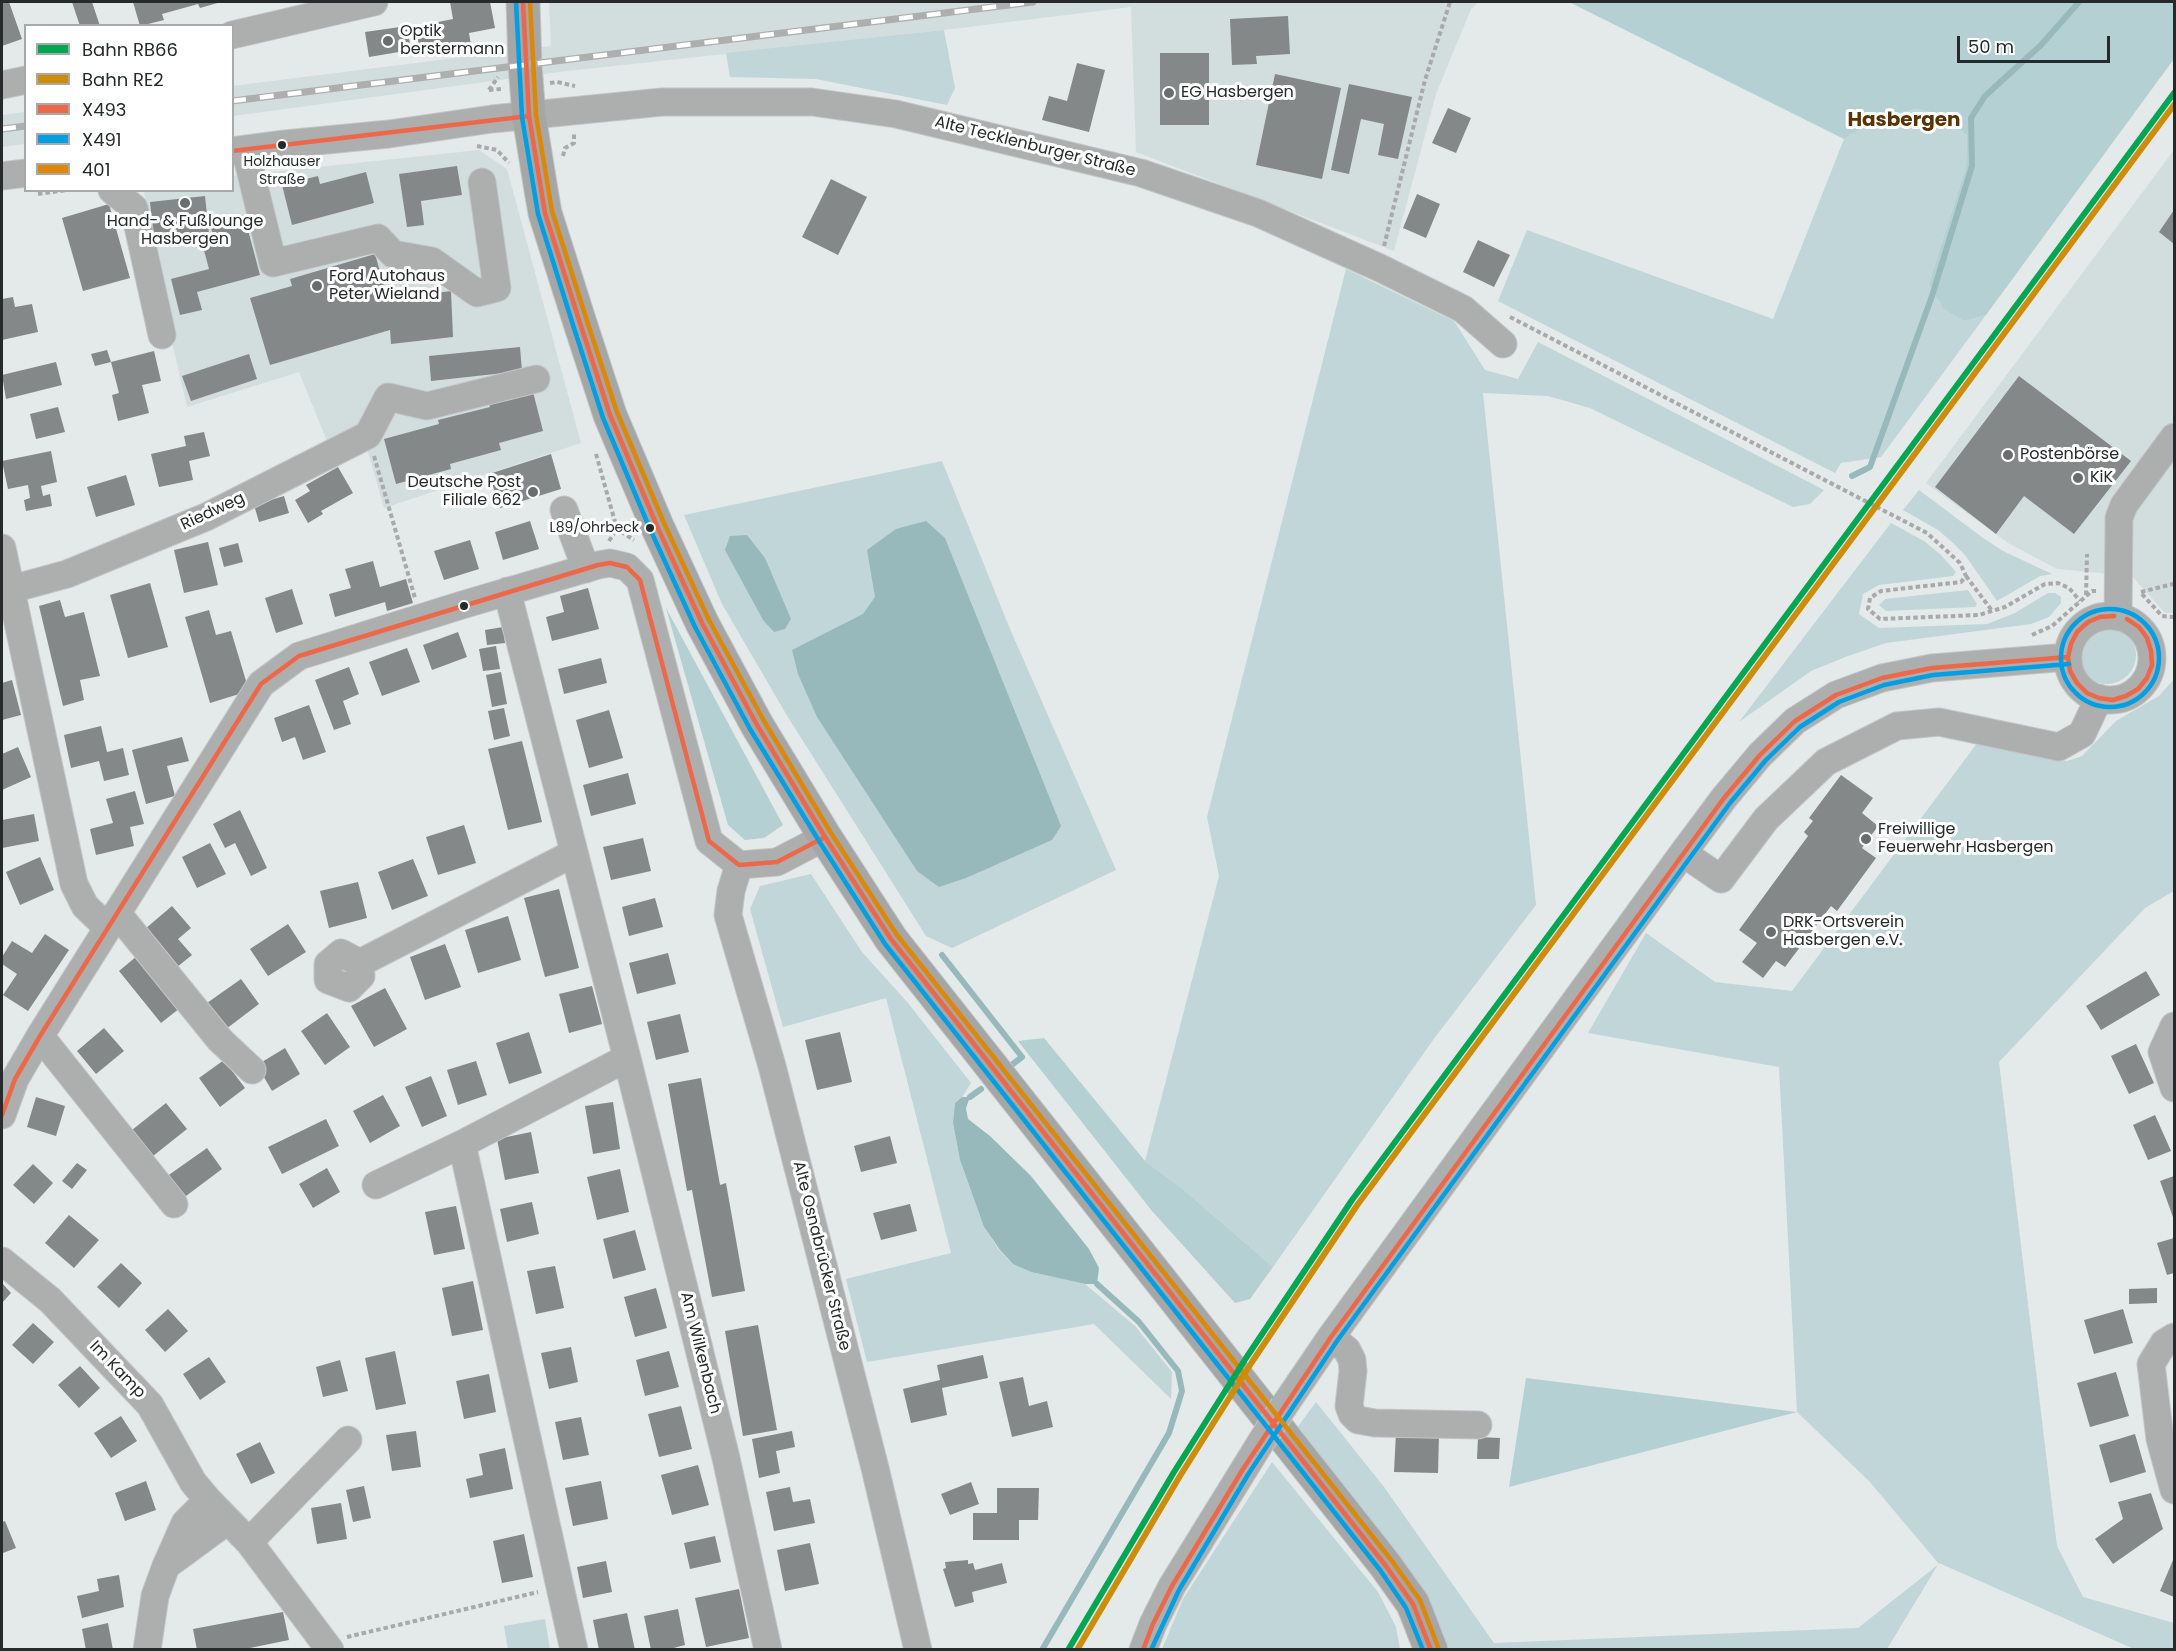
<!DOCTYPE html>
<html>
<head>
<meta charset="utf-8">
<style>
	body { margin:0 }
	#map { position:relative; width:2176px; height:1651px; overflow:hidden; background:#e4e9e9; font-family:Poppins,sans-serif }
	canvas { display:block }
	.frame { position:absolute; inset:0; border:3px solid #262a2a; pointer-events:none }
	.legend { position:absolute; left:24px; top:24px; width:210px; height:168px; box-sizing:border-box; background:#fff; border:2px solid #a8aaaa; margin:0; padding:8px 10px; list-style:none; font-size:18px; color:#262a2a }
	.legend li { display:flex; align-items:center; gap:12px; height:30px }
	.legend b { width:30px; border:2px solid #a8aaaa }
	.scale { position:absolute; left:1957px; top:36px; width:153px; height:27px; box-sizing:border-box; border:3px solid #262a2a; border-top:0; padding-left:8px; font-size:18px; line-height:21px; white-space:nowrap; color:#262a2a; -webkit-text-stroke:4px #fff; paint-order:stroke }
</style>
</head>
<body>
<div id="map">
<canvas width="2176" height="1651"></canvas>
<div class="frame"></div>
<ul class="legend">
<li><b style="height:8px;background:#00a651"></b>Bahn RB66</li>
<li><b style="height:8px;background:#cd8d08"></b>Bahn RE2</li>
<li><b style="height:8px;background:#ed6849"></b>X493</li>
<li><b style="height:8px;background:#009ee3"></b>X491</li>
<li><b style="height:8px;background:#de8704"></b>401</li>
</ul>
<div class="scale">50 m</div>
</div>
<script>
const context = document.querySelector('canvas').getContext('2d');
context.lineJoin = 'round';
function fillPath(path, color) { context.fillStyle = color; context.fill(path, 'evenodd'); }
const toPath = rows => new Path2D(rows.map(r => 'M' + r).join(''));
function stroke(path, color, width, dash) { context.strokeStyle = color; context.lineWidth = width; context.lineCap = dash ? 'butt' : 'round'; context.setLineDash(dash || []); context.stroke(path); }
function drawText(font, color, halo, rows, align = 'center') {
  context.font = font + ' Poppins,sans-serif'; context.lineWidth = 6; context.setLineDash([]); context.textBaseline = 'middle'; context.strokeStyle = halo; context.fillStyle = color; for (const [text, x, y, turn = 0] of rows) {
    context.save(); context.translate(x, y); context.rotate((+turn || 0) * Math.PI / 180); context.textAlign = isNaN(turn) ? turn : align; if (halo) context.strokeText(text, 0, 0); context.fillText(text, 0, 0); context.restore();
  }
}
fillPath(toPath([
	[549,2,1479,2,1471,9,1436,94,1394,251,1136,152,1131,7,944,30,559,72,233,116,232,86,551,46],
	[25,112,25,144,2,147,2,115],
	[479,150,507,169,581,443,384,508,367,448,335,461,299,372,187,407,156,273,144,191,232,190,233,176],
	[2174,150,2174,613,2165,613,2132,576,2057,569,2008,543,1926,483]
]), '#d2dede');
fillPath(toPath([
	[944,30,955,88,947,105,816,79,730,77,726,53],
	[1917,109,1947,116,1967,136,1966,167,1929,283,1965,321,1986,315,1881,457,1841,463,1835,473,1498,301,1527,230,1773,319,1844,139,1882,116],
	[1346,269,1454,321,1485,370,1518,379,1538,342,1824,490,1810,504,1793,507,1590,408,1548,396,1483,393,1536,905,1433,1040,1273,1267,1184,1190,1145,1161,1219,876,1207,817],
	[942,461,1010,629,1116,870,952,948,926,936,786,714,722,604,684,515],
	[1919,490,1983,538,2003,551,2052,574,2040,576,1997,601,1965,555,1952,542,1938,530,1903,510],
	[1891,523,1924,541,1941,555,1956,572,1953,576,1879,585,1863,594,1859,614,1879,628,1987,624,2015,613,2048,593,2055,593,2061,597,2061,603,2049,617,2031,624,1886,643,1848,656,1811,671,1739,722],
	[1968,590,1977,604,1975,607,1886,611,1879,605,1885,599],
	'2078 655a29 29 0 1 1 58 0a29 29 0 1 1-58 0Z',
	[2174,679,2174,891,2145,908,1999,1062,2057,1546,2083,1597,2174,1623,2174,1649,2134,1649,1939,1563,1887,1649,1447,1649,1444,1635,1421,1590,1296,1429,1316,1402,1384,1487,1494,1643,1858,1628,1939,1564,1869,1481,1797,1412,1779,1067,1588,1033,1646,933,1715,982,1792,991,1978,742,2067,761,2082,756,2116,721,2159,696],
	[811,874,862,952,908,1003,971,1083,962,1097,955,1103,953,1123,960,1160,984,1227,999,1250,1013,1264,1031,1272,1085,1284,1135,1326,1172,1372,1171,1399,1094,1324,867,1362,846,1279,951,1253,886,998,783,1027,750,909,760,886],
	[1272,1462,1378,1592,1396,1627,1400,1649,1162,1649,1183,1599],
	[545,1619,550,1649,508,1649,504,1626]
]), '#c0d6d8');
fillPath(toPath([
	[1569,2,2174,2,2174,59,1986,315,1965,321,1944,309,1929,283,1966,167,1967,136,1947,116,1917,109,1882,116,1844,139],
	[666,608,783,825,764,838,745,840,728,825],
	[1044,1038,1145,1161,1184,1190,1273,1267,1250,1299,1235,1303,1152,1211,1018,1041],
	[1526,1378,1797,1412,1509,1487]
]), '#b5d0d2');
fillPath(toPath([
	[926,521,945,538,1061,826,1052,840,966,878,939,887,917,871,817,717,798,674,792,650,863,614,875,597,867,550,896,529],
	[747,535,765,558,791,619,785,629,774,632,763,620,725,550,730,536],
	[962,1097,970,1097,966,1108,968,1119,990,1136,1031,1176,1089,1249,1099,1268,1097,1284,1085,1284,1031,1272,1013,1264,1000,1250,984,1227,960,1160,953,1123,955,1103]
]), '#98b9bb');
stroke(toPath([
	[1852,476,1870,467,1932,296,1972,166,1971,118,1985,96,2041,45,2079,2],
	[942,955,1022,1057,1009,1067],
	[970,1097,981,1089],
	[1042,1650,1169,1433,1182,1391,1178,1371,1139,1322,1097,1284]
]), '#98b9bb', 6);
fillPath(toPath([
	[2,2,9,2,22,39,2,46],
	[72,2,92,2,100,26,80,26],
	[133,2,221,2,200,8,198,4,162,14,164,20,140,26],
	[450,2,490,2,495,28,469,33,471,45,418,55,413,27,453,19],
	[1288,16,1290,54,1256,56,1257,64,1232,65,1230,19],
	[407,26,411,50,369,57,365,32],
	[1160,53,1209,53,1209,125,1160,125],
	[1077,63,1105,70,1089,132,1042,120,1049,96,1067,101],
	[1275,74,1341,88,1322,179,1256,165],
	[1349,84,1412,97,1398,159,1378,155,1384,124,1361,119,1349,174,1331,170],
	[1448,108,1471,118,1456,153,1432,143],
	[457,166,462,195,421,201,424,225,407,227,399,174],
	[366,172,374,203,292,225,282,185,318,176,320,184],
	[831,179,867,197,838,255,802,237],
	[1417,194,1440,204,1426,238,1403,228],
	[205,196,209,233,154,239,150,202],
	[109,204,130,278,83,291,62,218],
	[2174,210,2174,244,2159,232],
	[244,215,260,275,197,292,202,310,180,315,171,279,209,269,201,239,213,236,210,224],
	[1478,240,1510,255,1494,287,1463,272],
	[375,254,388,299,451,291,453,337,391,344,390,330,270,365,250,298,292,286,290,279],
	[13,297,15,307,32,304,38,332,2,340,2,299],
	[520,347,522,371,431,381,429,356],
	[107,350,111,362,154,351,161,381,142,385,149,413,118,421,112,395,119,393,111,362,95,366,91,354],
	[249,354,257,379,191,401,182,376],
	[56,362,62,385,6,399,2,375],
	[2019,376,2131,461,2074,534,2024,496,1996,534,1935,487],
	[533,392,543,431,499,443,501,450,450,464,451,469,396,484,384,439,439,424,438,420,490,407,489,404],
	[58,407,65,432,36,439,30,414],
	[204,432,210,456,189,461,193,480,159,487,151,454,186,446,184,436],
	[51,451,57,482,41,486,43,496,50,494,52,506,26,511,24,500,30,498,28,485,8,489,2,461],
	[551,454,561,489,500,508,489,474],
	[338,467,353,493,321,511,323,514,308,523,295,500,310,491,306,485],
	[126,475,135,505,96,517,87,487],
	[284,496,289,513,259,522,254,505],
	[530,521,539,549,503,560,495,532],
	[470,540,479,569,444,580,434,551],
	[208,542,218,585,184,593,174,550],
	[238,543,243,562,224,567,219,548],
	[373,561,380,587,406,579,413,603,387,611,385,602,335,617,329,594,351,588,345,569],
	[150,583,168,647,128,658,110,595],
	[588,588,599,629,552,641,546,617,564,612,560,596],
	[292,589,303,624,276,633,265,598],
	[60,600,65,617,84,612,100,676,80,680,84,700,63,706,39,606],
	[209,610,216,635,231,631,249,691,210,703,185,617],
	[503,627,505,643,487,645,485,630],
	[458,632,467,657,432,670,423,645],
	[496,646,500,669,483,671,479,649],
	[407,648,420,682,382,696,369,662],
	[601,658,607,683,564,694,558,669],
	[349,667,359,694,343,701,351,724,334,730,315,680],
	[501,672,507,704,492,707,486,675],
	[12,680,21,715,2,720,2,683],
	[309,705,326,752,303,760,295,737,282,742,274,718],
	[504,708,510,736,494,740,488,711],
	[609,710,623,758,589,768,576,720],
	[101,726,107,752,123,748,129,775,104,781,99,761,71,768,64,735],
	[182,737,189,761,167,766,175,796,146,804,132,750],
	[522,741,542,822,508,830,488,749],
	[18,747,31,777,2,790,2,754],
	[628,773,636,804,591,816,583,785],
	[1841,775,1873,798,1862,813,1878,826,1862,848,1876,858,1837,911,1831,906,1785,967,1776,961,1763,978,1742,962,1757,943,1739,930,1808,836,1804,832,1813,821,1809,818],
	[135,791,144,824,130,827,134,846,96,855,90,829,113,823,106,799],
	[240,810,267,868,251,876,235,843,225,848,213,824],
	[34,814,39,841,2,848,2,820],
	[464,825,476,863,438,875,426,837],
	[643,838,651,871,611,880,603,847],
	[210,843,226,874,197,888,182,857],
	[40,857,54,890,20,905,6,872],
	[413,859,428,896,392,910,378,872],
	[358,882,367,918,329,928,320,891],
	[559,889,579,968,545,977,524,898],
	[655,898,663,927,629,936,622,907],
	[172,906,191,928,178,939,192,955,177,967,145,929],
	[508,916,521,960,478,973,465,930],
	[288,924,306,952,268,976,250,949],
	[45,934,69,950,28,1011,3,995,17,974,2,964,2,957,12,941,32,953],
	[445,944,461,987,425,1000,410,957],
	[143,951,185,1004,161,1023,119,971],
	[668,953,676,984,637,994,629,963],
	[2146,971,2160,995,2101,1030,2086,1006],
	[241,979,259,1004,226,1029,207,1003],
	[592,986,602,1024,569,1033,559,994],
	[385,988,407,1029,374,1047,351,1006],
	[327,1013,350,1047,325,1065,301,1031],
	[680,1014,689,1052,656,1060,647,1022],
	[104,1028,124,1051,96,1074,77,1051],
	[529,1032,542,1073,509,1084,496,1043],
	[840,1032,852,1082,817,1090,805,1040],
	[2136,1044,2154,1083,2129,1094,2111,1056],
	[285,1048,300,1074,272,1091,257,1065],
	[224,1060,245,1088,220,1107,199,1078],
	[476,1061,487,1095,458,1105,447,1070],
	[431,1076,447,1116,422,1127,405,1087],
	[701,1078,720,1185,726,1183,745,1291,712,1297,692,1190,687,1191,668,1084],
	[383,1095,400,1126,370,1143,353,1111],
	[36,1097,65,1106,56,1136,27,1127],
	[613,1102,620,1149,593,1154,585,1106],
	[166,1103,187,1129,153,1156,132,1130],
	[2155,1115,2171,1151,2148,1160,2133,1125],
	[326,1119,339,1146,282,1174,268,1147],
	[531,1132,539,1173,505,1180,497,1139],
	[890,1136,897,1163,861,1172,854,1146],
	[207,1148,222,1169,182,1199,166,1177],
	[77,1163,87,1170,72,1189,62,1181],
	[33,1164,53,1183,34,1204,13,1185],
	[327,1168,340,1192,313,1208,299,1184],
	[620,1169,629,1212,597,1220,587,1177],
	[2174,1176,2174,1220,2160,1181],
	[532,1202,539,1234,507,1242,500,1209],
	[910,1204,917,1231,881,1240,873,1213],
	[456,1206,465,1249,434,1255,425,1212],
	[69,1215,99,1240,74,1268,45,1243],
	[635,1230,646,1270,613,1279,603,1239],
	[2174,1238,2174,1273,2167,1275,2157,1243],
	[121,1263,142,1283,119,1308,97,1287],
	[555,1266,564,1308,536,1314,527,1271],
	[473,1281,483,1330,452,1336,442,1288],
	[2,1283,11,1293,2,1303],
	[656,1288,667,1328,635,1337,624,1297],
	[2157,1288,2157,1303,2129,1304,2129,1289],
	[168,1309,188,1331,165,1352,145,1330],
	[2123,1309,2133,1343,2094,1354,2084,1320],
	[33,1323,54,1342,33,1364,12,1345],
	[758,1325,777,1430,743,1436,725,1331],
	[571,1347,578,1382,549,1389,541,1353],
	[395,1351,406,1404,376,1410,365,1358],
	[669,1351,679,1387,645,1396,636,1360],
	[983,1355,988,1378,942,1388,947,1415,911,1423,903,1389,940,1380,937,1365],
	[209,1357,226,1382,200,1400,183,1374],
	[340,1360,348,1391,323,1397,316,1367],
	[80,1366,100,1388,79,1408,58,1385],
	[2116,1372,2129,1416,2090,1427,2077,1383],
	[489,1374,496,1412,464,1419,456,1381],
	[1023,1377,1029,1406,1047,1401,1053,1427,1012,1437,999,1382],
	[681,1406,692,1449,659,1457,648,1414],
	[121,1416,137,1441,111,1458,94,1433],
	[581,1417,589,1455,563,1460,555,1422],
	[416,1431,421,1467,392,1471,386,1435],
	[792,1431,795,1447,776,1451,780,1473,759,1478,752,1439],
	[1396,1433,1439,1435,1438,1473,1394,1472],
	[2135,1434,2146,1472,2110,1483,2099,1445],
	[1478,1437,1500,1438,1499,1459,1477,1459],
	[260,1442,275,1473,251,1484,236,1454],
	[505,1448,513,1489,470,1498,466,1479,483,1475,479,1454],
	[698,1465,709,1505,672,1515,661,1475],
	[146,1481,156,1510,125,1521,115,1493],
	[601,1481,608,1519,573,1526,565,1488],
	[971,1482,979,1504,950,1515,941,1494],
	[364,1486,371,1518,353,1522,346,1490],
	[790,1487,793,1502,810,1499,815,1523,774,1531,766,1492],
	[997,1488,1039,1488,1038,1520,1019,1520,1019,1540,973,1540,973,1513,997,1513],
	[2151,1493,2163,1529,2113,1564,2095,1539,2123,1519,2118,1502],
	[341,1503,347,1539,317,1544,311,1508],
	[5,1521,16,1548,3,1553,2,1522],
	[524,1534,533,1577,502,1583,493,1541],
	[715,1536,721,1562,690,1569,684,1543],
	[810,1543,819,1584,785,1591,777,1550],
	[968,1560,968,1564,973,1563,975,1570,1002,1563,1007,1583,972,1592,974,1602,955,1607,943,1569,946,1568,945,1562],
	[2173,1560,2174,1561,2174,1597,2160,1591],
	[606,1561,612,1592,583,1598,577,1567],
	[119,1575,124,1607,82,1618,77,1596,99,1591,97,1579],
	[739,1589,749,1638,706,1647,695,1598],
	[678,1609,685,1645,666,1650,651,1650,644,1616],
	[283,1612,289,1640,240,1650,197,1650,193,1629],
	[627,1613,635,1650,599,1650,593,1620],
	[108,1623,113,1650,86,1650,82,1629]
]), '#848888');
const minor = toPath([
	[232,35,374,2],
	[2,85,26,80],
	[245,149,273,263,378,238,393,254,432,261,477,293,497,288,482,182],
	[232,151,285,144,389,134,492,119,662,102,812,102,896,114,1141,173,1258,213,1380,268,1463,309,1503,344],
	[2,176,26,173],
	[112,190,134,208,162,335],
	[564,510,586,569],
	[2,548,74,884,85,906,108,928],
	[12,589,67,574,206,517,368,435,388,397,427,406,536,379],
	[507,591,627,1058,726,1458,768,1650],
	'2068 658a42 42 0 1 1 84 0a42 42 0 1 1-84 0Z',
	[2118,617,2119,518,2124,505,2174,437],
	[1683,853,1721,879,1766,819,1826,762,1897,726,1939,722,2059,747,2082,734,2099,698],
	[739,865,731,891,728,915,772,1066,875,1468,918,1650],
	[117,913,220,1040,252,1070],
	[360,963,361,976,349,988,328,980,328,964,341,953,360,963,574,853],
	[2174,1026,2162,1052,2174,1088],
	[40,1036,174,1204],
	[2,1115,15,1079,40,1036,261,684,299,656,462,605,598,565,610,563,627,567,640,580,709,841,739,865,777,862,825,837],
	[376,1185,462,1144],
	[2,1261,50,1300,150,1405,193,1482,208,1500,249,1542,330,1650],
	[1331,1337,1347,1350,1352,1360,1353,1371,1349,1406,1352,1414,1358,1420,1375,1423,1478,1425],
	[2174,1337,2164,1343,2151,1364,2160,1439,2174,1490],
	[1284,1406,1331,1337,1683,853,1724,798,1760,755,1795,721,1836,695,1882,678,1932,668,2068,657],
	[249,1542,348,1440],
	[167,1565,227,1521],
	[147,1650,155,1596,166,1566,185,1523,208,1500],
	[574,1650,462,1144,627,1058],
	[1143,1650,1153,1624,1172,1586,1261,1442]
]);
const major = toPath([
	[523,2,525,65,529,116,541,190,545,213,580,323,610,415,657,526,702,623,757,725,825,837,891,939,1386,1566,1413,1604,1431,1650]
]);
stroke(minor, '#c3c6c6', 29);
stroke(major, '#c3c6c6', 35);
stroke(toPath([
	[550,83,557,82,575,86],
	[489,90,501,89],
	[489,90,498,77],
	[477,146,497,150,509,163],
	[563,156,565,148,574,143,574,134],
	[38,194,67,190],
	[1384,246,1425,80,1450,2],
	[1510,317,1927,533,1960,563,1966,576,1961,582,1881,591,1870,598,1868,609,1880,619,1979,615,2005,607,2045,584,2058,583,2069,588,2080,601],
	[596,454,617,529,634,540],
	[374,456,415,598],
	[609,541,617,529],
	[1966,576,1993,612],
	[2141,592,2173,584,2174,581],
	[2142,594,2162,616,2174,617],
	[2086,595,2087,554],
	[2032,635,2052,626,2092,591,2096,591],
	[347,1637,538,1592]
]), '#a8a9a8', 4, [4.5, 3]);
stroke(minor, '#adaeae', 27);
stroke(major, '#a5a7a6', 33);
const rail = toPath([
	[232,101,1033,2],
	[2,129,26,126]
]);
stroke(rail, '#adafae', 7);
stroke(rail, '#fff', 4.5, [14]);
const minorBridge = toPath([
	[1261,1442,1284,1406]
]);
stroke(minorBridge, '#c3c6c6', 29, []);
stroke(minorBridge, '#adaeae', 27);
stroke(toPath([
	[523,2,529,116,545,213,580,323,610,415,657,526,702,623,757,725,825,837,891,939,1386,1566,1413,1604,1431,1650],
	[232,151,529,116],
	[2114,616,2100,617,2088,622,2077,632,2071,644,2068,657,2070,671,2077,683,2087,693,2099,698,2113,700,2126,696,2138,689,2147,678,2152,665,2151,651,2147,638,2139,627,2127,619],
	[2,1115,15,1079,40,1036,261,684,299,656,598,565,610,563,627,567,640,580,709,841,739,865,777,862,825,837],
	[1143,1650,1153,1624,1172,1586,1243,1469,1331,1337,1724,798,1760,755,1795,721,1836,695,1882,678,1932,668,2068,657]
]), '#ed6849', 4.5);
stroke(toPath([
	[516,2,522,117,538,214,573,325,603,418,650,529,695,627,750,729,819,841,885,944,1380,1570,1406,1608,1423,1650],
	'2061 658a49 49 0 1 1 98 0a49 49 0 1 1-98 0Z',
	[1151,1650,1179,1590,1249,1473,1337,1341,1730,803,1766,760,1800,727,1839,702,1884,685,1933,675,2069,664]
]), '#009ee3', 4.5);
stroke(toPath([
	[530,2,536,115,552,211,587,321,617,412,664,523,709,620,764,721,831,833,897,935,1392,1561,1420,1600,1438,1647]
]), '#de8704', 4.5);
stroke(toPath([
	[1068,1650,1174,1472,1246,1358,1352,1200,2174,93]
]), '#00a651', 6);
stroke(toPath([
	[1077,1650,1180,1476,1252,1362,1358,1204,2174,105]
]), '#cd8d08', 6);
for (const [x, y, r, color] of [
	[388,41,6,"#686d6d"],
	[1169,93,6,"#686d6d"],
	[282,145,5,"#262a2a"],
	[185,203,6,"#686d6d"],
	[317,286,6,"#686d6d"],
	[2008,455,6,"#686d6d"],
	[2078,478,6,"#686d6d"],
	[533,492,6,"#686d6d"],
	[650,528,5,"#262a2a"],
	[464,606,5,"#262a2a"],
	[1866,839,6,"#686d6d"],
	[1771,932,6,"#686d6d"]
]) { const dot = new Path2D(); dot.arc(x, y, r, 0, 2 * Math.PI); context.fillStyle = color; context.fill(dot); stroke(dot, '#fff', 2); }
drawText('14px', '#262a2a', '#fff', [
	["Holzhauser",282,162],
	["Straße",282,180],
	["L89/Ohrbeck",639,528,"right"]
]);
drawText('16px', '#262a2a', '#fff', [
	["Optik",400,32],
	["berstermann",400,50],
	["EG Hasbergen",1181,93],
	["Hand- & Fußlounge",185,222,"center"],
	["Hasbergen",185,240,"center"],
	["Ford Autohaus",329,277],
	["Peter Wieland",329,295],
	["Postenbörse",2020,455],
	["KiK",2090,478],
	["Deutsche Post",521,483,"right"],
	["Filiale 662",521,501,"right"],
	["Freiwillige",1878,830],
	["Feuerwehr Hasbergen",1878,848],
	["DRK-Ortsverein",1783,923],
	["Hasbergen e.V.",1783,941]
], 'left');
drawText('16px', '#262a2a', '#fff', [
	["Alte Tecklenburger Straße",1035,147,14],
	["Riedweg",213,512,-25],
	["Alte Osnabrücker Straße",821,1256,76],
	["Am Wilkenbach",700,1353,76],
	["Im Kamp",117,1370,46]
]);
drawText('bold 20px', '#5a3302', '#fff', [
	["Hasbergen",1904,121]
]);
</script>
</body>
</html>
